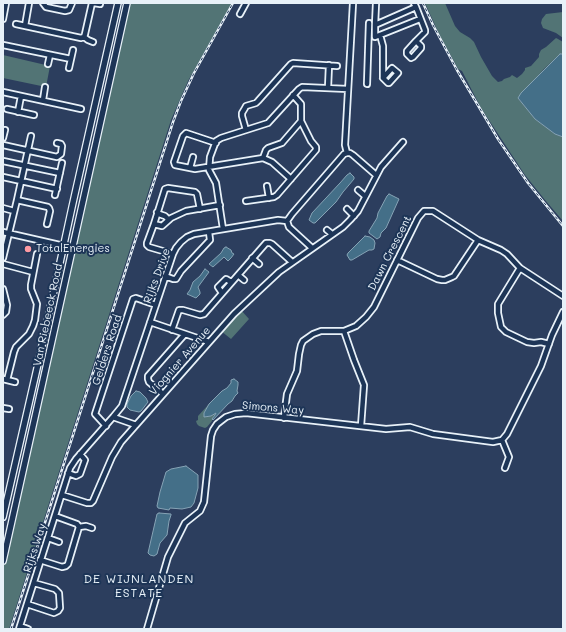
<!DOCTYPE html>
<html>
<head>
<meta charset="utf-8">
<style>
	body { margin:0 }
	#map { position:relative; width:566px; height:632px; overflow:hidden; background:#2c3e5e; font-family:Mali,sans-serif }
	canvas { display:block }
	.frame { position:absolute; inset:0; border:4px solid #e8f1f8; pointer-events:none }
</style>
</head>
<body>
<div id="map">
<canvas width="566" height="632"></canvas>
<div class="frame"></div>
</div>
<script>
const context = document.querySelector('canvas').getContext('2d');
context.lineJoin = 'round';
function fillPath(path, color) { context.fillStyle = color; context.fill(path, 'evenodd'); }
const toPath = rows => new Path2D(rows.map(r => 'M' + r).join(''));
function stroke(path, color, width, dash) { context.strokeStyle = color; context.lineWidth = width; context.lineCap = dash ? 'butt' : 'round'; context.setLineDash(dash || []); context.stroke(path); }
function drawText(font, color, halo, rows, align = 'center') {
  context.font = font + ' Mali,sans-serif'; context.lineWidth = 4; context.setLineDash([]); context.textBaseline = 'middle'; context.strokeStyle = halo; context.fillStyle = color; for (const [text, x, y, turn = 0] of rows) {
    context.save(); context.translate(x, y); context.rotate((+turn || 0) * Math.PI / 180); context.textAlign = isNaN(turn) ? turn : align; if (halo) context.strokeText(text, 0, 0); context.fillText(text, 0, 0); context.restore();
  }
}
fillPath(toPath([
	[130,3,232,3,188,81,171,120,9,629,3,629,3,566],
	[425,3,445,3,455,26,460,32,470,38,474,42,481,57,492,76,498,82,502,81,504,79,510,77,512,75,517,78,522,74,525,70,525,68,531,66,539,57,539,54,541,50,546,47,556,38,558,39,563,42,563,54,560,54,544,69,518,98,535,119,555,134,563,137,563,221,545,200,525,175,481,108,462,71,458,69,456,65,439,34],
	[563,12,563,38,556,33,543,28,541,23,542,19,546,14],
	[3,55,50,66,46,87,3,78],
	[241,310,249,319,231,339,221,331],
	[209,404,204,413,206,417,211,416,216,413,212,419,212,421,207,427,205,428,199,426,197,424,196,421,198,420,198,416]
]), '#527475');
const water = toPath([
	[560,54,563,54,563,137,555,134,535,119,518,98,521,93,560,54],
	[350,173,354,177,354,179,343,192,336,202,315,223,313,223,309,220,312,213,340,183,347,175,350,173],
	[389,194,399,199,386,228,381,233,380,237,377,239,369,233,369,231,377,218,378,213,387,196,389,194],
	[365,236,370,237,374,240,375,243,374,249,372,250,369,250,352,260,350,260,347,255,348,253,365,236],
	[226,247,231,250,232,253,234,254,231,258,228,261,224,257,213,267,209,264,221,253,224,248,226,247],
	[205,269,209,272,198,287,200,292,200,294,196,298,187,294,190,290,193,282,200,276,205,269],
	[234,379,238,382,238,385,237,391,238,393,235,396,232,401,228,404,213,420,212,419,215,415,216,413,211,416,204,417,204,413,209,404,222,391,227,388,231,383,231,380,234,379],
	[136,391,140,392,146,398,148,402,141,411,139,412,130,410,127,407,127,404,131,396,136,391],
	[186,466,198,475,198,488,194,503,191,507,182,509,170,508,169,510,158,508,157,506,160,492,166,472,171,469,186,466],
	[159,513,171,514,171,515,169,521,167,535,160,543,157,554,154,556,150,555,148,553,157,514,159,513]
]);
fillPath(water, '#446f88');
stroke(water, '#86a3b5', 1);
const minor = toPath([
	[43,3,46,7,65,11,69,10,72,3],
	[94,3,100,4],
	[376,3,375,25,416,7,414,3],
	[240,14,246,3],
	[3,19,6,3],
	[16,24,81,38,84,37,88,40,93,42],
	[375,25,375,37,420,19],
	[25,26,29,3],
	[380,35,383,46,383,78,388,83,389,83,398,73,392,68,383,78],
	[84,37,85,34,92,3],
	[416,41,421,46,421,48,413,57,411,58,407,54,407,51,416,41,425,32,425,30,416,7],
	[3,45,71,59],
	[48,64,50,55],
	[69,68,73,50],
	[367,84,369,23],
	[328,88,329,65],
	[3,92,81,109],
	[43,100,45,87],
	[7,109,34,115],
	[18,112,21,96],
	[246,130,242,116,242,113,245,108,246,106,256,103,258,101,291,64,293,63,337,66],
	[3,138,5,130],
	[216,143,186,133,183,136,174,162,175,165,195,169,263,158,272,162,291,179],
	[3,145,57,157,61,154,62,146,61,144,57,143],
	[347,153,345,145,353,3],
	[263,158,266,150,268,148,282,143,301,121],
	[3,161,60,173],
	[190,168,193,157],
	[3,177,57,189],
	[267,186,269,198],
	[358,190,365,196],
	[55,195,62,163],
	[17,200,48,207,49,208,50,211,47,224],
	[246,201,274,197,277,195,316,150,316,147,311,141,301,121,301,104,293,95],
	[3,208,14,211],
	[347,209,354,216],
	[157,212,159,214,165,216,169,220],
	[287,221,292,214,344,154,347,153,350,153,353,155,376,175],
	[287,221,289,227,312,248],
	[154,224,165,189,168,188,195,192,197,194,200,209],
	[223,229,216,183,209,170,210,157,216,141,221,138,268,123,299,89,302,87,348,89],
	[327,230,332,234],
	[3,232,73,248],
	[173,254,149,247,147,245,147,243,154,224,162,226,171,218,186,211,220,205],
	[3,258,17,200,31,136],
	[252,258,259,264],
	[397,260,437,279,442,280,445,280,452,277,454,276,478,240],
	[3,264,33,272],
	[520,268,498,304,498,313,501,327,506,332,527,342,534,343,541,342,549,344],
	[238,275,244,280],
	[165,276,173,279,176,279,181,271,210,240,209,232],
	[3,289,7,305,6,312,3,315],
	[222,293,218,287,226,279,231,282],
	[150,322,209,342],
	[172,330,179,310,183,310,200,315,204,314,266,243,270,243,272,244,292,262],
	[344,331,354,360,364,385,361,426],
	[3,379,15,382],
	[7,380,14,352,16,347,29,334,33,326,35,320,37,304,31,289,31,285,37,254],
	[163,394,149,382,148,379,148,376,185,334],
	[3,408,9,409],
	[113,417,136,425],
	[284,418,287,394,297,371,299,354,301,345,303,341,313,334,321,331,344,331,356,326,366,317,374,307,418,218,424,211,433,211,478,240,501,250,507,254,520,268,563,296],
	[106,426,95,414,133,299,136,298,156,305],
	[502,440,507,434,541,366,552,335,563,312],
	[502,440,509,457,505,468],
	[68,473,76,476,80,474,85,460,80,454],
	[62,495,87,503,91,503,93,501,112,457,121,442,234,314,279,272,343,227,350,220,358,211,381,167,403,142],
	[79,527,86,526,92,528],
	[48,538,59,542],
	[40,560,62,567,66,566,68,564,79,527,77,524,55,516],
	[27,604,54,613,58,611,60,608,59,593,55,589,34,583],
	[20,626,28,629],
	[19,629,70,468,76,459,113,417,122,406,173,254,176,248,181,242,187,237,194,234,278,220,287,221],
	[147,629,168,557,185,523,200,511,204,502,211,436,213,430,217,424,226,417,235,414,246,413,386,429,410,427,433,434,493,442,502,440]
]);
const major = toPath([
	[3,517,38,364,72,207,118,3],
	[3,561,127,3]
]);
stroke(minor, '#e8f1f8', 8);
stroke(major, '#e8f1f8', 8);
stroke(minor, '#1d3557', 4.5);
stroke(major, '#1d3557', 5.5);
const rail = toPath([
	[423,3,433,25,457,70,498,139,528,183,563,226],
	[11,629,173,122,181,101,194,73,233,3]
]);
stroke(rail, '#e8f1f8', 2.5);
stroke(rail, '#1d3557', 1, [3]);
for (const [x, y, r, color] of [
	[28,249,4,"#ff9aa2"]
]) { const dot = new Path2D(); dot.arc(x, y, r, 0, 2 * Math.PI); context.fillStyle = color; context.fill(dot); stroke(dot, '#1d3557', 1.5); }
drawText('11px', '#e8f1f8', '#1d3557', [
	["TotalEnergies",36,249]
], 'left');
drawText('11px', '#e8f1f8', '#1d3557', [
	["Dawn Crescent",390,253,-63],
	["Rijks Drive",157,276,-70],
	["Van Riebeeck Road",48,315,-78],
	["Gelders Road",107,350,-72],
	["Viognier Avenue",180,361,-49],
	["Simons Way",273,408,5],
	["Rijks Way",35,548,-72]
]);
context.letterSpacing = '1px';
drawText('12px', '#e8f1f8', '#1d3557', [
	["DE WIJNLANDEN",139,579],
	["ESTATE",139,593]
]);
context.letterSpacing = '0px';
</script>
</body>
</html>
